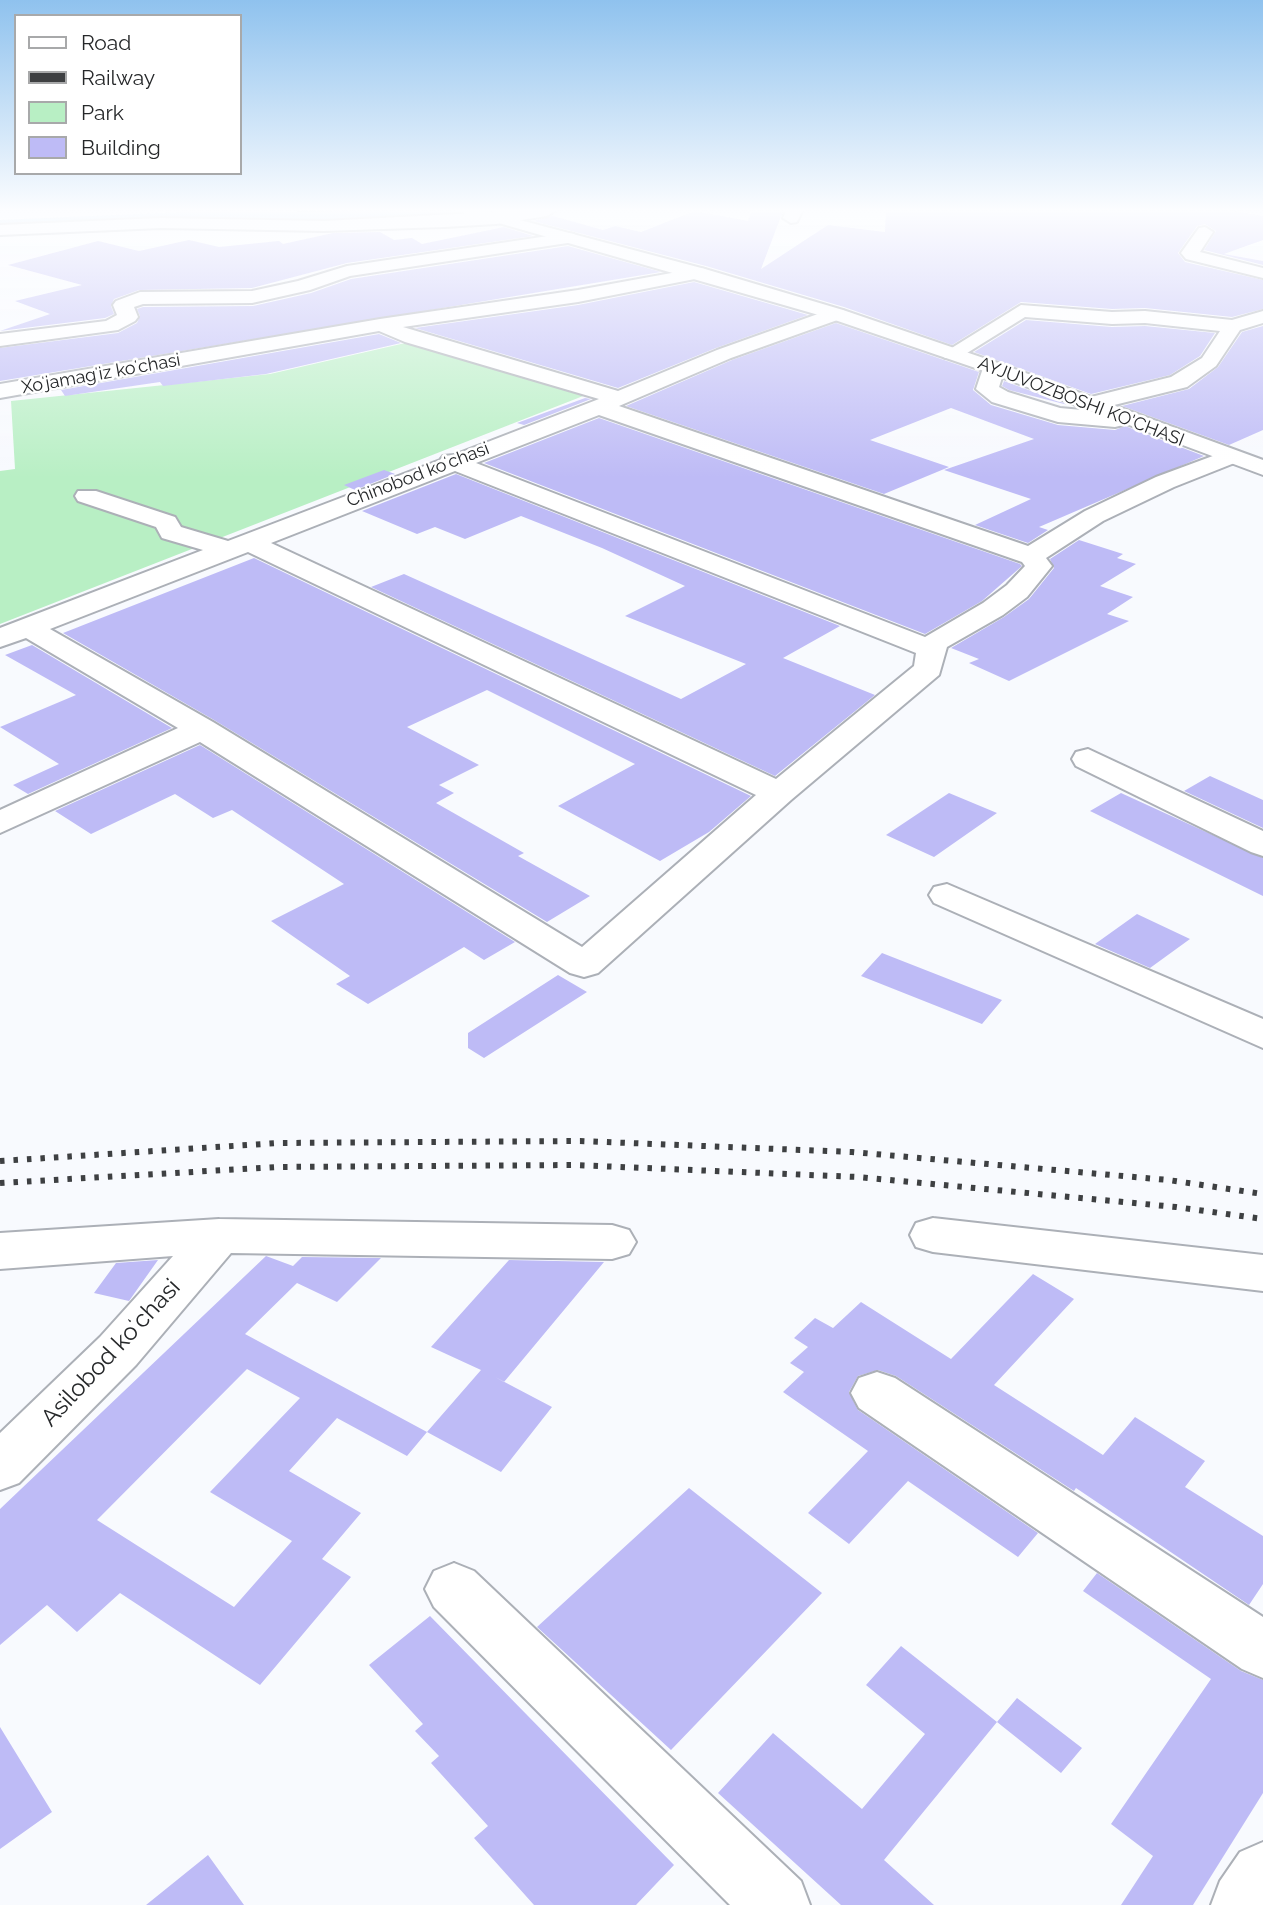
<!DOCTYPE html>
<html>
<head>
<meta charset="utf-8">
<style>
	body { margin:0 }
	#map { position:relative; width:1263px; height:1905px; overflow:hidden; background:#f8fafe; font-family:Raleway,sans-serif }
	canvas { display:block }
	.legend { position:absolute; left:14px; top:14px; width:228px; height:161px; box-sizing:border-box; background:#fff; border:2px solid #a8a9aa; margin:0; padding:9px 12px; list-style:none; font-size:21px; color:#26282a }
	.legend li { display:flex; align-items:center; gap:14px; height:35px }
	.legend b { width:35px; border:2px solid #a8a9aa }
</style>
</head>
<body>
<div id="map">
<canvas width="1263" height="1905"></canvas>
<ul class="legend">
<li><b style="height:9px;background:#fff"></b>Road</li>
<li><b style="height:9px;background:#3e4042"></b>Railway</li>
<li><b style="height:19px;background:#b8efc4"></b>Park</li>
<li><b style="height:19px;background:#bebbf6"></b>Building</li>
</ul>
</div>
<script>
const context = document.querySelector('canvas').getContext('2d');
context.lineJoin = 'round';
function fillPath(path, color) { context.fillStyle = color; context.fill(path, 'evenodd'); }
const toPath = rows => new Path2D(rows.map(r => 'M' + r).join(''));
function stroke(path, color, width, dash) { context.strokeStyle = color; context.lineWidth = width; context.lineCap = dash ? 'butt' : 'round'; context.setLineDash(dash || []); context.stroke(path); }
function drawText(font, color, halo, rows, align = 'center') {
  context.font = font + ' Raleway,sans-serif'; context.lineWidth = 5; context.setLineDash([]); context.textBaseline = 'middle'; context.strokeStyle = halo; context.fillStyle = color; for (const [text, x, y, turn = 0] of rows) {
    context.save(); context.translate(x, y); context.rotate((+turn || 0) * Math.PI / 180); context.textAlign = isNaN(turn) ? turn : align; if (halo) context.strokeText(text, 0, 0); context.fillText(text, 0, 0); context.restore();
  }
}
fillPath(toPath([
	[414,341,596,391,0,624,0,471,15,469,11,401,270,374]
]), '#b8efc4');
fillPath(toPath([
	[391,211,482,211,474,216,366,223,181,222,0,230,0,220,181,212,391,211]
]), '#aad8f8');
fillPath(toPath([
	[695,211,748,221,752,211,783,211,761,269,828,225,885,232,886,211,1234,211,1263,216,1263,240,1224,254,1263,261,1263,265,1204,250,1216,231,1205,224,1197,226,1178,253,1185,262,1263,280,1263,309,1232,317,1145,308,1112,309,1021,302,952,345,844,307,706,266,533,221,553,216,603,230,615,226,641,232],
	[504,227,533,236,347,263,252,288,139,290,114,299,111,306,114,314,105,318,0,331,50,314,15,301,82,285,8,265,98,241,139,251,189,240,219,247,279,241,283,244,333,233,380,232,394,240,412,238,422,244],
	[568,246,661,272,0,381,0,348,118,333,137,323,140,316,137,309,143,307,253,306,311,293,351,279],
	[694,282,808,315,716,348,618,388,415,328,578,305],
	[1026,320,1112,327,1145,326,1215,333,1200,356,1170,375,1091,394,974,352],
	[836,323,979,372,973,390,991,405,1058,425,1115,430,1125,426,1204,456,1039,527,1048,530,1028,543,975,525,1031,499,944,470,1034,439,951,408,870,440,949,467,884,494,626,406,732,360],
	[1263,326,1263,430,1229,445,1122,406,1189,389,1218,367,1242,332],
	[379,334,401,343,266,374,163,386,160,382,65,396,61,390],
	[1004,381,1072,406,1009,390,1002,386],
	[585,398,591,399,524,425,517,423],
	[599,418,1020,564,1022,566,982,601,925,634,484,463],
	[384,470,395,474,355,490,344,485],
	[456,474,840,626,783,658,875,695,775,776,371,587,404,574,681,699,746,664,625,616,685,586,602,548,521,516,465,539,435,527,417,534,362,511],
	[1079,540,1123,554,1117,558,1136,564,1100,586,1133,597,1107,614,1129,621,1009,681,969,663,979,659,951,648,1004,617,1029,599,1054,568,1050,559],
	[254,558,751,796,709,832,660,861,558,806,635,764,487,690,407,727,479,765,439,785,454,793,436,803,524,853,518,856,590,896,547,922,214,720,63,633],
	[32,645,172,728,28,794,13,785,59,764,0,727,76,695,5,655],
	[200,745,515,942,484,960,464,947,368,1004,336,984,350,976,271,921,344,884,232,810,213,818,175,794,91,834,55,811],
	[1210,776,1263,800,1263,828,1184,791],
	[949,793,997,813,934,857,886,835],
	[1121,793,1263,858,1263,896,1090,811],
	[1137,914,1190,939,1150,968,1095,944],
	[882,953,1002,1000,982,1024,861,976],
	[558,975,587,992,484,1058,468,1048,468,1033],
	[266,1256,293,1266,302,1257,381,1258,337,1302,297,1283,245,1334,427,1432,407,1456,337,1418,289,1471,361,1513,322,1559,351,1577,260,1685,120,1593,77,1632,47,1605,0,1645,0,1509],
	[247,1369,300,1398,210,1492,292,1541,234,1607,97,1520],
	[158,1260,129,1301,94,1293,116,1263],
	[509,1260,604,1262,504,1382,495,1377,552,1407,501,1472,427,1432,481,1370,431,1347],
	[1033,1274,1074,1299,994,1385,1103,1455,1135,1417,1205,1461,1185,1487,1263,1536,1263,1584,1249,1605,1076,1488,1074,1491,896,1376,878,1370,858,1376,849,1392,858,1410,1038,1533,1018,1557,908,1481,849,1544,808,1513,868,1451,783,1392,804,1372,790,1363,808,1347,794,1338,815,1318,833,1328,861,1302,951,1359],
	[689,1488,822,1593,671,1750,537,1627],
	[1097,1573,1241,1671,1263,1680,1263,1793,1193,1905,1121,1905,1153,1856,1111,1824,1211,1679,1083,1591],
	[430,1616,674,1865,636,1905,534,1905,474,1838,488,1826,431,1763,439,1756,415,1731,423,1724,369,1665],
	[901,1646,997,1722,884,1860,934,1905,841,1905,718,1793,773,1733,862,1809,925,1734,866,1685],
	[1017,1698,1082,1748,1061,1773,997,1722],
	[0,1727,52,1812,0,1849],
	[208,1855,244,1905,146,1905]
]), '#bebbf6');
const minor = toPath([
	[513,211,555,211,547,216,496,224,444,227,324,231,161,228,0,235,0,225,161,218,324,221,513,211],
	[786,211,802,211,797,222,791,223,783,218,786,211],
	[1205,227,1213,232,1200,252,1263,268,1263,278,1186,259,1181,253,1199,228,1205,227],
	[568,233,574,234,577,238,574,242,350,276,310,290,252,303,143,304,134,307,138,317,135,321,118,330,0,346,0,334,106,321,117,315,113,305,116,301,140,292,252,291,298,281,347,266,568,233],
	[699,268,705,269,708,273,705,277,578,302,403,327,618,391,717,350,829,310,843,310,846,314,843,318,731,358,619,406,1028,546,1085,511,1156,477,1229,450,1237,452,1241,457,1237,462,1174,487,1103,521,1046,558,1052,566,1027,597,1003,615,947,647,939,675,791,800,598,973,584,977,570,973,200,742,0,833,0,810,178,728,26,638,0,647,0,628,203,550,162,538,156,527,78,501,75,496,78,491,96,491,175,517,181,527,228,541,440,460,443,456,454,455,599,399,405,342,379,331,0,398,0,384,380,319,578,290,699,268],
	[599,415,1022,562,1025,566,1007,585,983,603,925,637,476,463,599,415],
	[455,471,916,653,914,666,776,779,271,543,455,471],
	[248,552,756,795,582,947,213,722,50,629,248,552],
	[1021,305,1112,312,1145,311,1232,320,1263,311,1263,323,1240,330,1216,366,1187,387,1090,411,1123,415,1126,420,1123,425,1115,427,1058,422,992,402,976,389,983,368,987,364,1001,364,1005,368,999,387,1008,392,1060,408,1082,410,1076,405,1079,400,1171,377,1202,358,1220,331,1145,323,1112,324,1025,317,959,358,945,358,942,354,1021,305],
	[1088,749,1263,831,1263,856,1251,852,1076,766,1072,759,1076,752,1088,749],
	[947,884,1263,1019,1263,1048,934,903,929,895,934,887,947,884],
	[933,1218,1263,1255,1263,1291,933,1252,916,1247,910,1235,916,1223,933,1218],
	[219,1219,612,1225,629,1230,636,1242,629,1254,612,1259,231,1253,136,1365,19,1483,0,1490,0,1433,100,1337,173,1256,0,1269,0,1233,219,1219],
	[877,1372,895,1378,1263,1617,1263,1678,1242,1669,859,1408,851,1393,859,1378,877,1372],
	[454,1563,474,1571,801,1881,810,1905,730,1905,434,1607,425,1589,434,1571,454,1563],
	[1263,1842,1263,1905,1211,1905,1220,1881,1240,1852,1263,1842]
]);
const major = toPath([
	[457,211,486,211,705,269,843,310,1001,364,1263,460,1263,475,987,372,829,318,457,211]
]);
stroke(minor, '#acb0b7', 4);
stroke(major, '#acb0b7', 4);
fillPath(minor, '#fff');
fillPath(major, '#fff');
stroke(toPath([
	[0,1161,278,1143,580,1141,852,1152,1168,1180,1263,1194],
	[0,1183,278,1167,574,1165,858,1177,1176,1207,1263,1219]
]), '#3e4042', 6, [4.5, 9]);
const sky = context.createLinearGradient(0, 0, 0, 478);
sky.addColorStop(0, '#8fc2ee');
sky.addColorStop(0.44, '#fcfdff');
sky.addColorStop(1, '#fcfdff00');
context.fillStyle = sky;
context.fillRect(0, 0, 1263, 478);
drawText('18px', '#26282a', '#fff', [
	["Xoʻjamagʻiz koʻchasi",101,374,-10],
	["AYJUVOZBOSHI KO'CHASI",1081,402,21],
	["Chinobod koʻchasi",418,475,-21]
]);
drawText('24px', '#26282a', '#fff', [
	["Asilobod koʻchasi",111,1353,-47]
]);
</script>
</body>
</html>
